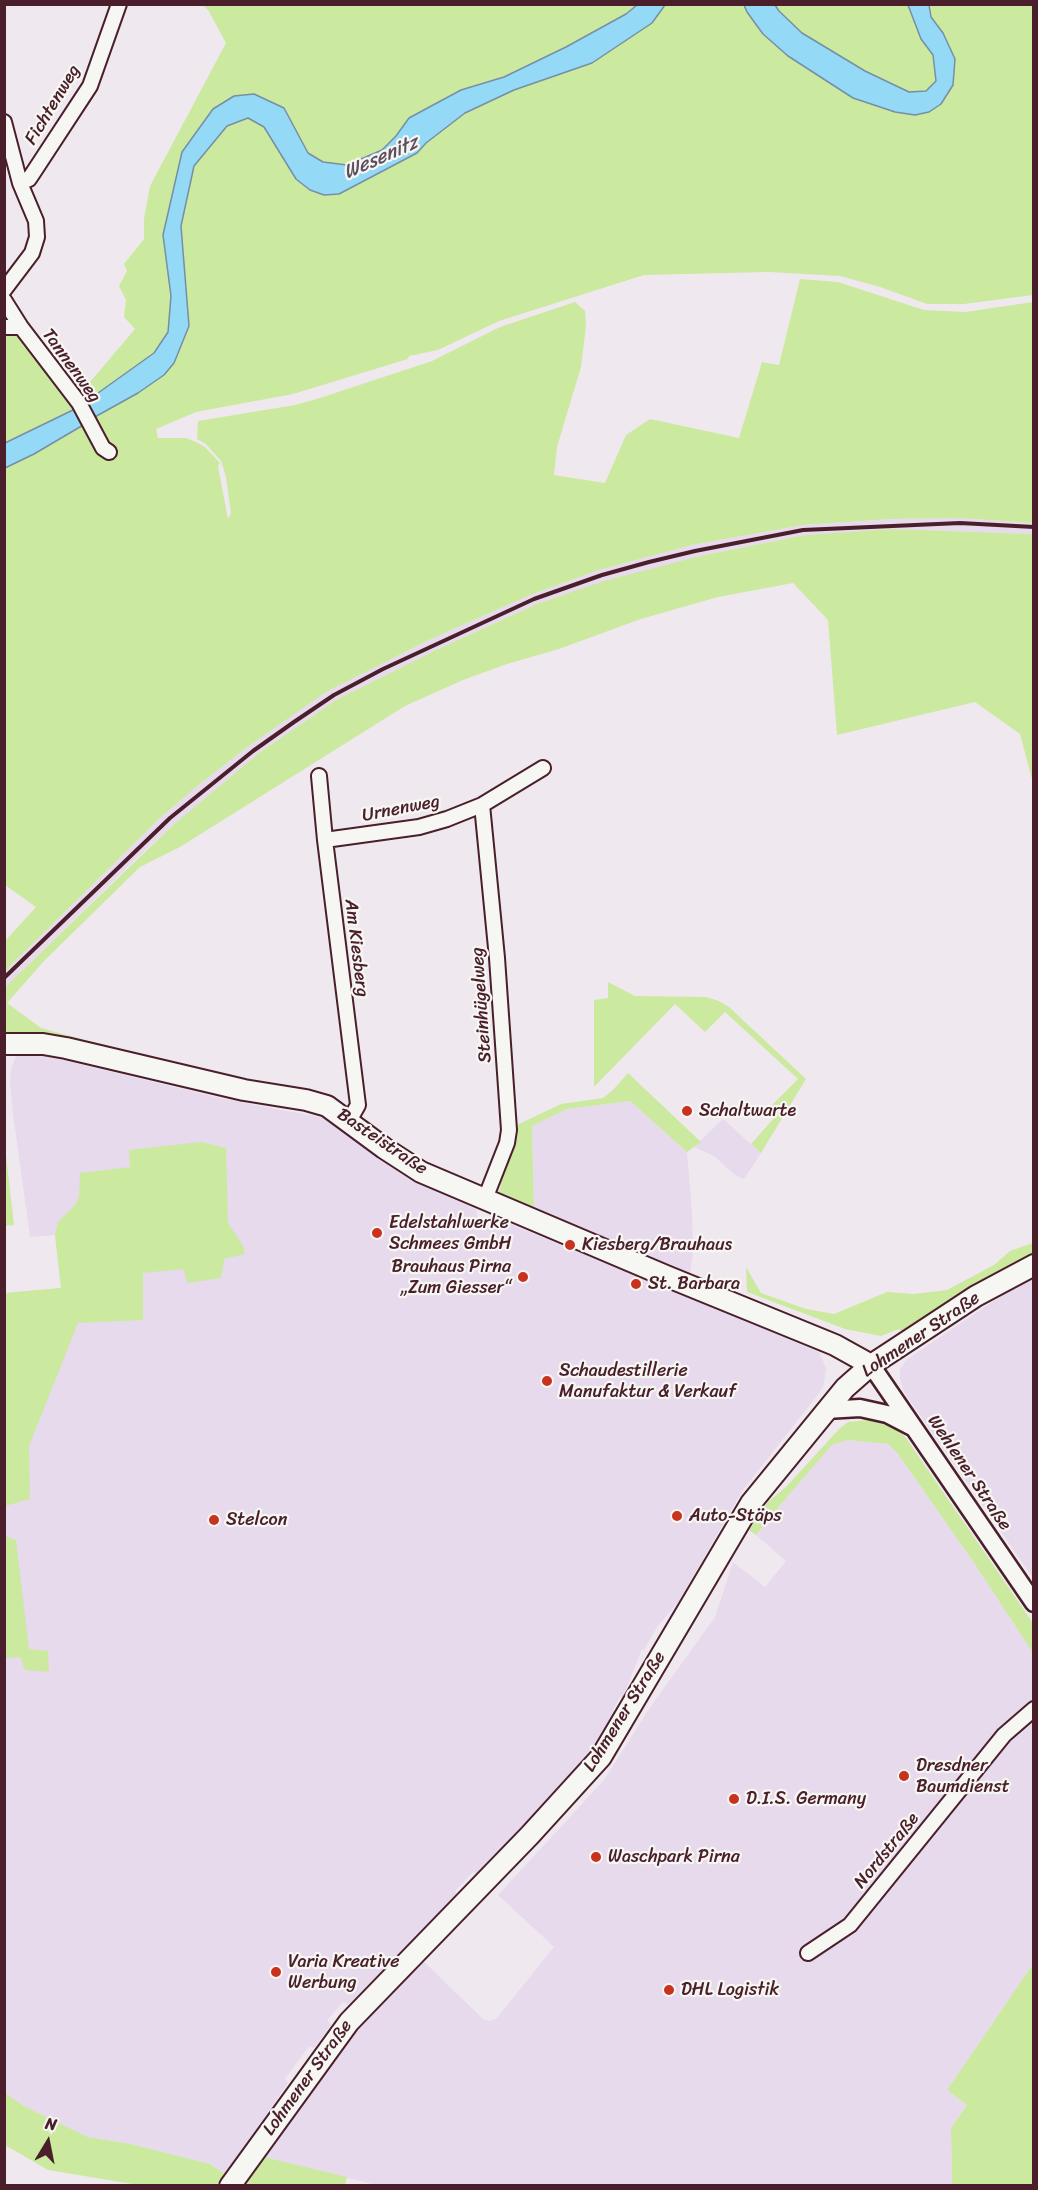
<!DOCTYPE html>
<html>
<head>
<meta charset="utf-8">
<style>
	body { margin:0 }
	#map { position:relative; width:1038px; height:2190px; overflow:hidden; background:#efe9ef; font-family:Sriracha,sans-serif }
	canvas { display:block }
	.frame { position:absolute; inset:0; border:6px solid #4a1f2b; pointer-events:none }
	.north { position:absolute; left:18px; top:2112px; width:60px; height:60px; -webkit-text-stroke:4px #f6f6f2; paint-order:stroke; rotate:10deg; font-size:16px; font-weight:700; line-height:24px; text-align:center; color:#4a1f2b }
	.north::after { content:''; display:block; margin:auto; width:21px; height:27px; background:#4a1f2b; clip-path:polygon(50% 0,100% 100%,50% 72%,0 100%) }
</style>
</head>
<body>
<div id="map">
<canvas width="1038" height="2190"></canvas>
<div class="frame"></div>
<div class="north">N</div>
</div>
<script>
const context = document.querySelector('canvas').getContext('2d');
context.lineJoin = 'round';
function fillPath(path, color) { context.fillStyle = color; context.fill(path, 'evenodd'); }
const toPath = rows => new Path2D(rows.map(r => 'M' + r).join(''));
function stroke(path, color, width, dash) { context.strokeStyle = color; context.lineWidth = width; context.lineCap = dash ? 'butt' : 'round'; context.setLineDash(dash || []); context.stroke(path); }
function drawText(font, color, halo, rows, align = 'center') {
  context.font = font + ' Sriracha,sans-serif'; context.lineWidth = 4.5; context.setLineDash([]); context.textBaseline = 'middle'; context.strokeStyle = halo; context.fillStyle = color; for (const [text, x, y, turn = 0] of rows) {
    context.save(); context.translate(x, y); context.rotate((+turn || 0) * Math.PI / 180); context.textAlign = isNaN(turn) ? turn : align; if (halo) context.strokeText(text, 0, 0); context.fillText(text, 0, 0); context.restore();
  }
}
fillPath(toPath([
	[960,518,1033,523,1033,534,891,529,805,535,700,556,537,604,436,650,336,700,259,753,173,825,138,857,5,987,5,971,159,819,196,787,246,748,326,692,429,640,530,595,599,570,692,545,803,525,891,519],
	[34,1055,58,1059,224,1099,324,1118,396,1170,425,1187,476,1209,478,1223,494,1230,501,1220,819,1352,826,1368,824,1384,819,1393,743,1490,678,1602,657,1627,644,1650,642,1649,623,1697,620,1697,613,1709,615,1713,592,1749,571,1776,476,1874,473,1872,455,1891,457,1895,403,1951,349,2004,343,2002,327,2020,331,2025,314,2048,309,2046,285,2079,288,2083,225,2174,210,2164,131,2144,88,2137,24,2106,5,2093,5,1293,61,1288,55,1235,30,1237,13,1114,10,1081,11,1069,16,1056],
	[630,1101,687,1152,692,1213,693,1253,690,1274,659,1263,534,1209,532,1126,567,1109],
	[723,1119,761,1153,744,1179,735,1175,714,1156,694,1147],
	[1033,1277,1033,1578,904,1392,900,1379,900,1369,906,1360,1019,1284],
	[847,1440,888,1444,898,1454,972,1560,1033,1653,1033,1964,947,2090,967,2105,951,2128,952,2185,380,2186,260,2156,351,2028,420,1958,483,2019,488,2021,496,2019,554,1947,498,1895,604,1780,649,1709,715,1617,733,1562,765,1587,786,1561,756,1535,787,1497,832,1445]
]), '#e6daec');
fillPath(toPath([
	[202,5,1033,5,1033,295,964,304,927,304,880,287,840,276,769,272,644,275,499,321,438,350,409,356,408,359,293,394,196,412,156,429,158,438,186,438,196,442,205,447,220,463,218,466,228,519,231,513,226,477,221,461,206,444,197,439,198,421,295,405,320,398,432,361,500,327,575,302,585,311,586,326,581,367,557,447,554,475,605,483,626,435,650,419,739,438,762,362,779,365,800,279,838,282,924,310,965,312,1033,302,1033,523,960,518,891,519,803,525,692,545,599,570,530,595,429,640,326,692,246,748,196,787,159,819,5,971,5,941,36,907,5,885,4,446,17,437,5,443,5,335,21,337,79,395,135,329,124,317,126,300,119,286,127,271,124,264,144,239,144,219,150,186,226,43,208,10],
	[891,529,1033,534,1033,783,1020,734,975,702,837,735,828,620,793,583,718,597,641,619,559,649,507,664,463,680,405,706,180,847,140,867,44,961,7,1003,41,1028,100,1044,98,1048,5,1037,5,987,173,825,259,753,336,700,436,650,537,604,604,581,700,556,805,535],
	[608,982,635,996,706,997,719,1001,729,1007,806,1079,761,1153,751,1144,775,1117,767,1110,798,1079,725,1012,705,1032,675,1004,594,1087,594,1000,608,998],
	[628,1073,701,1142,687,1152,630,1101,567,1109,532,1126,534,1209,501,1195,499,1192,501,1185,496,1183,515,1131,519,1124,561,1104,603,1098,613,1090],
	[201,1142,226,1148,228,1223,243,1246,245,1254,224,1259,221,1278,188,1283,183,1269,143,1273,143,1320,78,1323,29,1446,30,1499,5,1506,5,1536,16,1540,29,1649,48,1651,49,1672,25,1670,20,1657,5,1658,5,1293,61,1288,55,1235,58,1222,76,1204,79,1197,80,1173,130,1167,129,1150],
	[5,1146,14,1225,5,1226,4,1226],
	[1033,1243,1033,1254,979,1282,903,1332,899,1329,881,1336,845,1329,747,1292,746,1267,761,1293,806,1309,834,1314,887,1292,914,1294,947,1290,994,1265,1010,1251],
	[869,1415,894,1426,906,1438,1033,1623,1033,1653,972,1560,898,1454,888,1444,847,1440,832,1445,787,1497,756,1535,749,1530,768,1502,786,1487,840,1428,848,1422,869,1420],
	[1033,1964,1033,2185,952,2185,951,2128,967,2105,947,2090],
	[5,2093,24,2106,88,2137,131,2144,210,2164,225,2174,216,2185,144,2186,48,2170,5,2145],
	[260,2156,347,2177,345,2185,243,2186]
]), '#cce9a0');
const water = toPath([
	[637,5,665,5,652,23,592,63,514,90,465,113,426,143,417,153,339,194,324,195,310,190,296,179,264,127,248,118,227,126,194,166,181,226,189,326,174,363,164,375,138,393,93,418,84,403,154,353,168,332,171,296,163,235,182,152,213,109,234,96,254,94,284,108,308,153,323,162,347,165,382,150,396,136,409,118,461,90,504,77,566,47,626,14,637,5],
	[744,5,775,5,779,11,802,33,865,71,909,92,926,91,936,81,933,55,921,39,908,5,929,5,931,17,943,33,955,59,953,85,941,104,929,112,915,115,895,112,853,98,788,56,763,34,747,12,744,5],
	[77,408,85,424,34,454,5,468,5,443,77,408]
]);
fillPath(water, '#94d9f6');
stroke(water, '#768fa5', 1.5);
const minor = toPath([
	[4,122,20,183,36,221,37,237,32,253,4,290],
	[20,183,29,179,33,173,90,86,119,4],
	[4,300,21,327,79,403,103,448,109,452],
	[4,327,21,327],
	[319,776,325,840,358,1105,349,1121],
	[482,805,497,958,509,1130,507,1143,485,1199],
	[325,840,419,827,447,819,482,805,543,768],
	[808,1953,850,1925,1004,1735,1034,1709]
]);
const tertiary = toPath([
	[871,1365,1034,1603],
	[826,1410,860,1408,887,1414,912,1427]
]);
const secondary = toPath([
	[4,1044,43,1044,66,1048,244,1090,306,1100,327,1106,384,1148,421,1172,666,1276,835,1345,871,1365],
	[230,2186,349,2022,530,1835,601,1757,751,1503,845,1388,871,1365,900,1346,976,1296,1034,1265]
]);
stroke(minor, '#4a1f2b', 18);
stroke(tertiary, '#4a1f2b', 21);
stroke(secondary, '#4a1f2b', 24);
stroke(minor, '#f6f6f2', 14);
stroke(tertiary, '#f6f6f2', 16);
stroke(secondary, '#f6f6f2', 20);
stroke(toPath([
	[4,978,170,818,253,751,294,722,334,695,383,669,534,599,602,575,649,562,695,551,803,530,960,523,1034,527]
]), '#4a1f2b', 4);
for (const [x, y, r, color] of [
	[687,1111,6,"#c8321e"],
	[377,1233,6,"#c8321e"],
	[570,1245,6,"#c8321e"],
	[523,1277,6,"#c8321e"],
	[636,1284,6,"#c8321e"],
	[547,1381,6,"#c8321e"],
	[677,1516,6,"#c8321e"],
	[214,1520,6,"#c8321e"],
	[904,1776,6,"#c8321e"],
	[734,1799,6,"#c8321e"],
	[596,1857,6,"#c8321e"],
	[276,1972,6,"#c8321e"],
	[669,1990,6,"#c8321e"]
]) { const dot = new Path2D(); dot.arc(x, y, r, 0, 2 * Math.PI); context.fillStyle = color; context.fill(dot); stroke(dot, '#f6f6f2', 2); }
drawText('18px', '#4a1f2b', '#f6f6f2', [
	["Fichtenweg",53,105,-59],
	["Tannenweg",71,366,54],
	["Urnenweg",401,809,-11],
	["Am Kiesberg",356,948,83],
	["Steinhügelweg",482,1005,-94],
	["Basteistraße",382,1142,34],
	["Lohmener Straße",921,1335,-34],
	["Wehlener Straße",969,1473,56],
	["Lohmener Straße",625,1712,-58],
	["Nordstraße",887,1851,-51],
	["Lohmener Straße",308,2078,-54]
]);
drawText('18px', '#4a1f2b', '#f6f6f2', [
	["Schaltwarte",699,1111],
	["Edelstahlwerke",389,1223],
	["Schmees GmbH",389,1244],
	["Kiesberg/Brauhaus",582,1245],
	["Brauhaus Pirna",511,1267,"right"],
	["„Zum Giesser“",511,1288,"right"],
	["St. Barbara",648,1284],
	["Schaudestillerie",559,1371],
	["Manufaktur & Verkauf",559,1392],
	["Auto-Stäps",689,1516],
	["Stelcon",226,1520],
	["Dresdner",916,1766],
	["Baumdienst",916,1787],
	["D.I.S. Germany",746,1799],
	["Waschpark Pirna",608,1857],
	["Varia Kreative",288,1962],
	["Werbung",288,1983],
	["DHL Logistik",681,1990]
], 'left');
drawText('italic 20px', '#5c4e5e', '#f6f6f2', [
	["Wesenitz",381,158,-24]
]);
</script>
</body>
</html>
